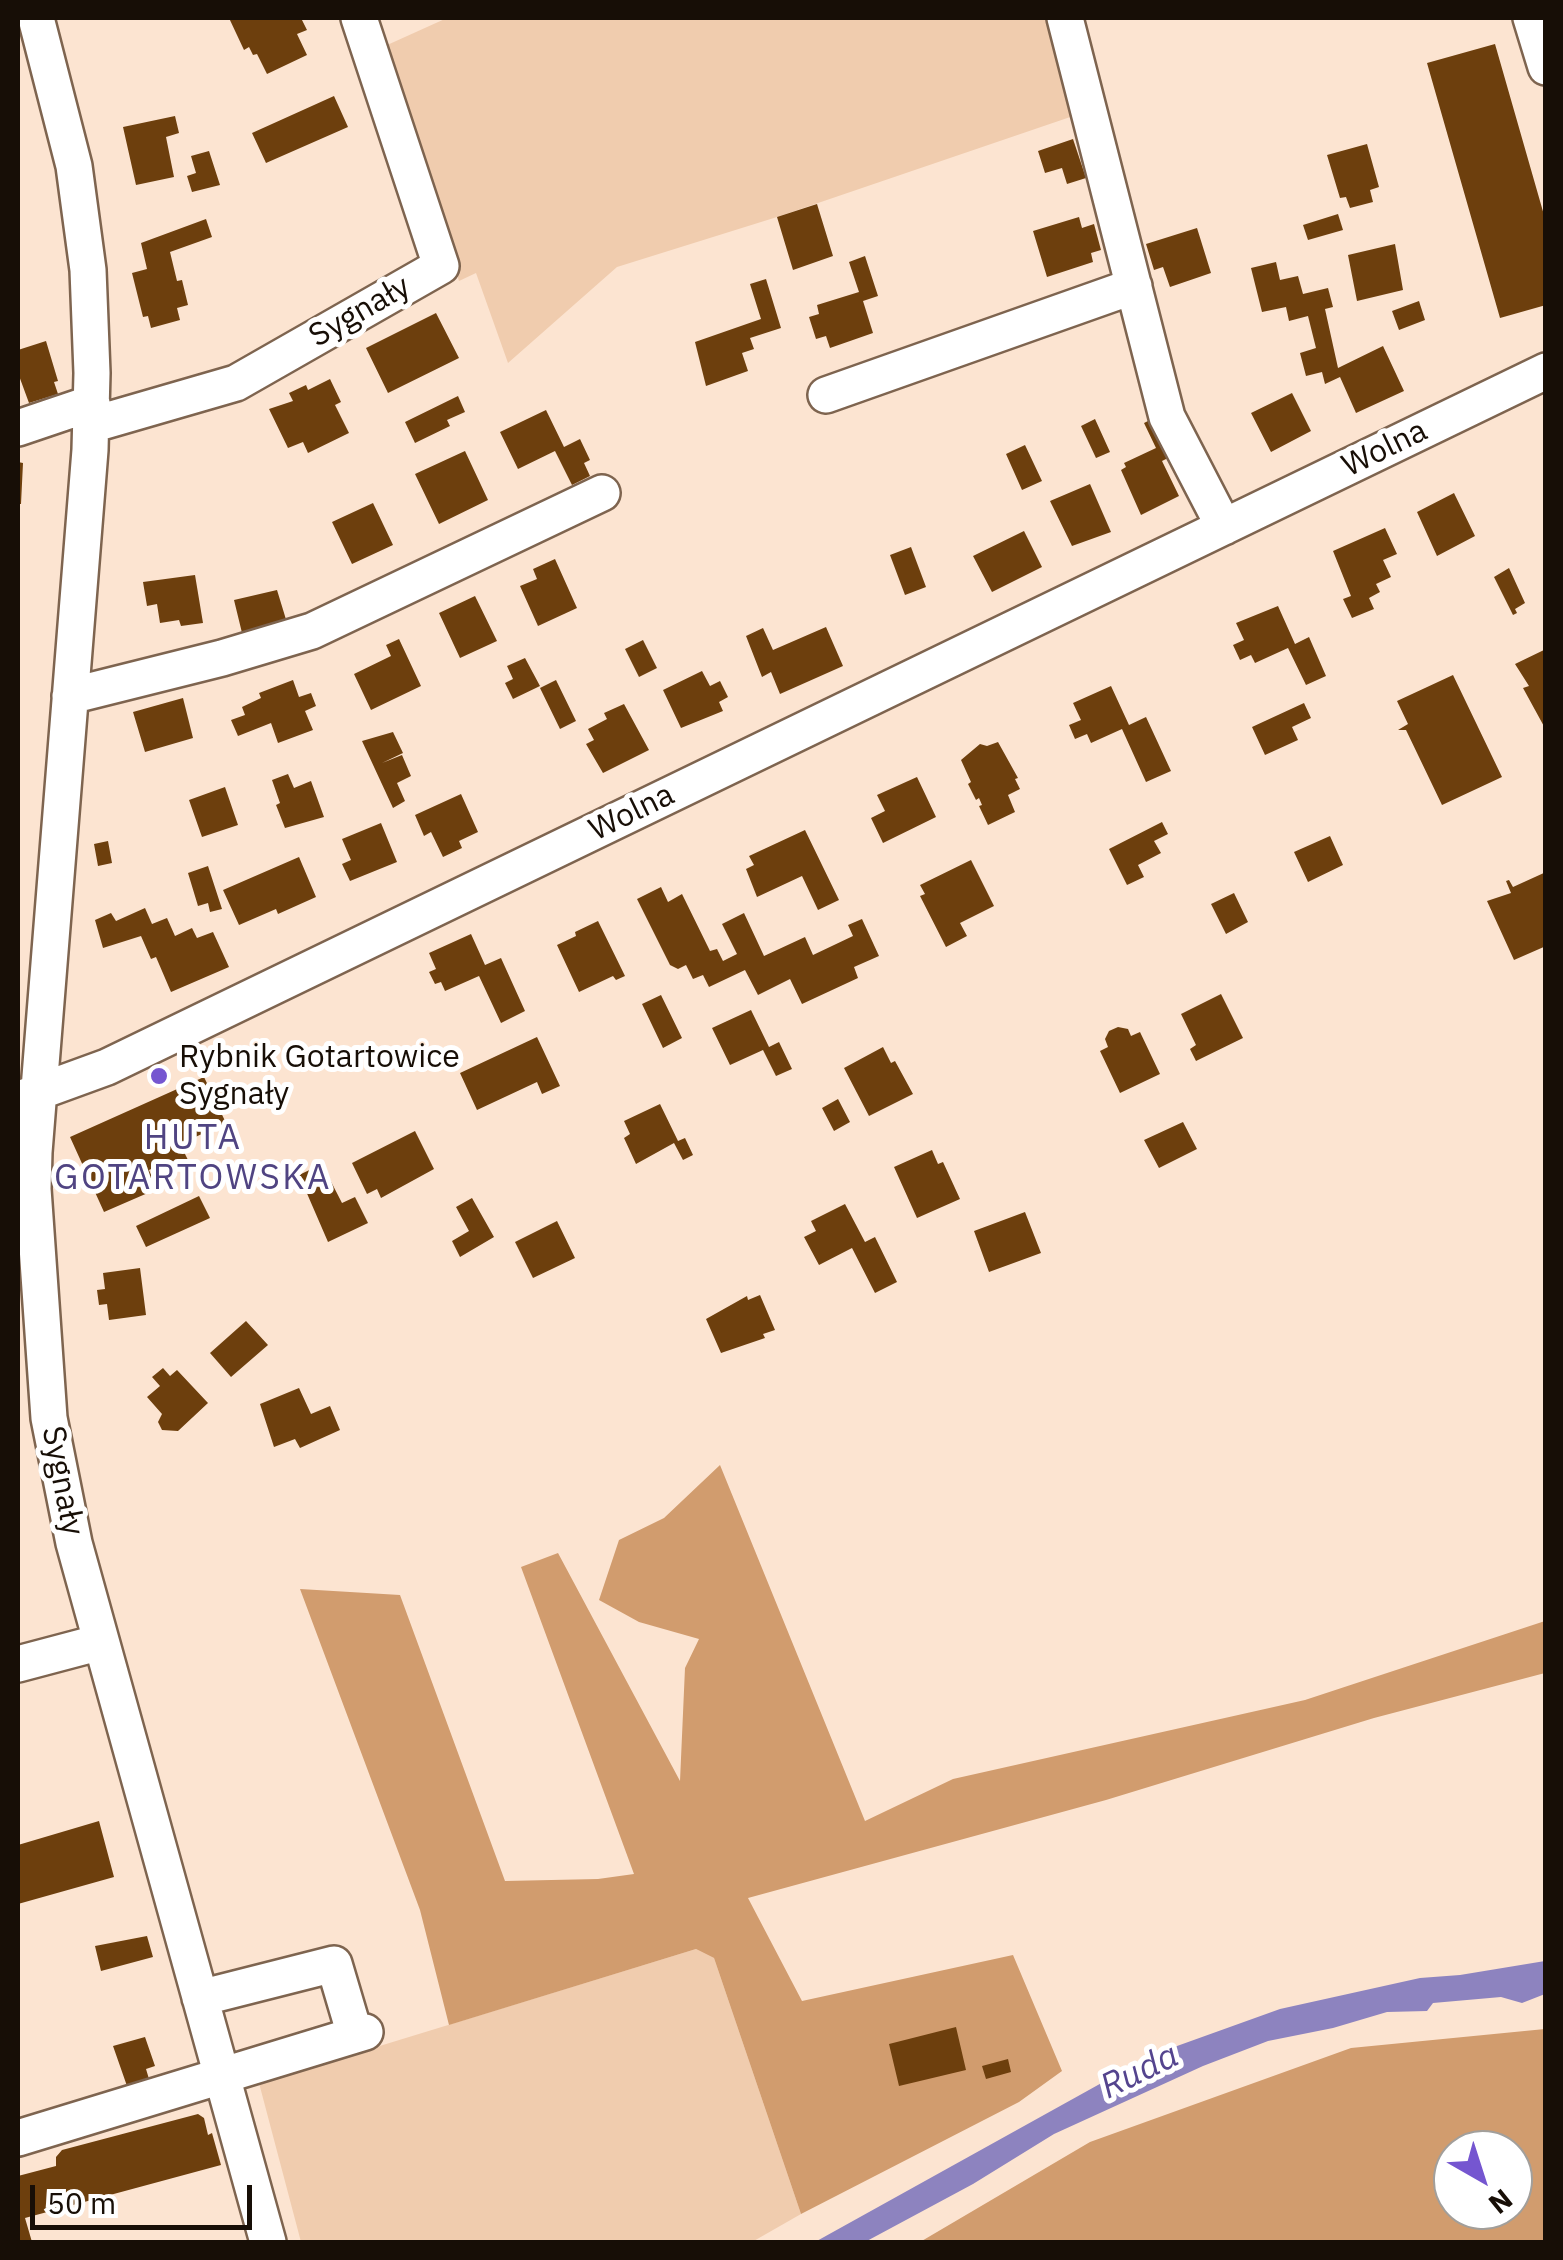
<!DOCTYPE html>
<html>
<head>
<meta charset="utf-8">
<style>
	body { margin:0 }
	#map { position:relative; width:1563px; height:2260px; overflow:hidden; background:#fce4d1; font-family:"IBM Plex Sans",sans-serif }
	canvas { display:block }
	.frame { position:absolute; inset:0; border:20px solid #170e06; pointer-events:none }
	.north { position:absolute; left:1433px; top:2130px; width:100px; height:100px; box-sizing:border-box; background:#fff; border:2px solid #a29f9b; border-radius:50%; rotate:141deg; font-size:28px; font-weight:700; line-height:40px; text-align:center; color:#170e06 }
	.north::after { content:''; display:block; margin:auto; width:35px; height:45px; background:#7556d0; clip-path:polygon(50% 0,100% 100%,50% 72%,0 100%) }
	.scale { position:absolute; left:30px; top:2185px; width:222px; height:45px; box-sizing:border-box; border:5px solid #170e06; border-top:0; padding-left:12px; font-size:30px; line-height:35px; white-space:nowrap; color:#170e06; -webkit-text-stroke:8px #fff; paint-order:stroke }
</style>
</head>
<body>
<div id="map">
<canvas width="1563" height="2260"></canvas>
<div class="frame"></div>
<div class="north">N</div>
<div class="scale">50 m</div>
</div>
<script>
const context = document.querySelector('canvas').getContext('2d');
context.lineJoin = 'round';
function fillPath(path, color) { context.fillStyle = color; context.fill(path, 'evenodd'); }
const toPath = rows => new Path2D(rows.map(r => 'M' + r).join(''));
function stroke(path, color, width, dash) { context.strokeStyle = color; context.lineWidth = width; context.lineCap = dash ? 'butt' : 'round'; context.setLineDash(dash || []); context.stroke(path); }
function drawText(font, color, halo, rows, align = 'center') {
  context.font = font + ' "IBM Plex Sans",sans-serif'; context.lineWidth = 10; context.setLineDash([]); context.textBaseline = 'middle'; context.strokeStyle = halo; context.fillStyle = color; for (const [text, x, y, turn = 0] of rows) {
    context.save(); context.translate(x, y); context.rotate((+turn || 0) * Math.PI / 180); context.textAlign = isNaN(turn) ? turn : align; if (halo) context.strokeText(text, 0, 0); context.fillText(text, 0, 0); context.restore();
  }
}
fillPath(toPath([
	[447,18,1058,18,1082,113,777,217,617,267,508,363,476,273,459,281,385,46],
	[696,1949,714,1958,801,2214,752,2242,301,2242,259,2083]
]), '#f0ccae');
fillPath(toPath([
	[720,1465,865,1821,953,1779,1305,1700,1545,1621,1545,1673,1374,1718,1106,1800,748,1898,802,2001,1013,1955,1062,2071,1019,2102,801,2214,714,1958,696,1949,449,2025,420,1910,300,1589,400,1595,505,1881,598,1879,634,1874,521,1567,558,1553,680,1781,685,1668,699,1639,639,1622,599,1600,619,1540,664,1518],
	[1545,2029,1545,2242,920,2242,1090,2142,1351,2048],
	[1453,2150,1513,2150,1513,2210,1453,2210]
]), '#d19c6e');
fillPath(toPath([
	[1545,1961,1545,1994,1522,2003,1501,1997,1433,2003,1427,2011,1387,2012,1333,2028,1268,2041,1203,2066,1054,2134,973,2184,865,2242,815,2242,1152,2055,1280,2009,1420,1978,1460,1975]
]), '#8d83bf');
fillPath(toPath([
	[229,18,301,18,307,30,297,34,307,55,267,74,257,54,253,55,249,47,244,50],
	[1495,44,1546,222,1546,305,1500,318,1427,63],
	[334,96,348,127,266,163,252,133],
	[175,116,179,133,166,137,174,177,136,185,123,127],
	[1073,139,1086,178,1067,184,1062,168,1045,173,1038,151],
	[1367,144,1379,187,1370,190,1373,202,1350,208,1346,197,1340,198,1327,155],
	[209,151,220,185,192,192,187,176,196,173,191,156],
	[817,204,833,256,793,270,777,217],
	[1338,214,1343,230,1308,240,1303,225],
	[1079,217,1082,228,1094,224,1101,250,1091,253,1093,262,1047,277,1033,231],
	[206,219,212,237,170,252,177,281,182,280,188,305,177,308,180,320,151,328,148,316,143,317,132,273,147,269,141,243],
	[1197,228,1211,273,1170,287,1163,267,1154,270,1146,244],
	[1395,244,1403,290,1357,301,1348,255],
	[865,256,878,296,863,301,873,333,830,348,826,336,816,339,809,317,819,314,817,305,859,292,849,262],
	[1276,262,1280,280,1298,276,1303,294,1328,288,1333,307,1325,309,1338,368,1383,346,1404,391,1356,413,1340,377,1325,384,1322,372,1306,376,1300,353,1316,348,1308,316,1289,321,1286,307,1262,312,1251,268],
	[766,279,781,328,750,338,754,349,742,353,748,371,706,386,695,342,761,319,750,284],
	[1419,301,1425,320,1399,330,1392,311],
	[436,313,459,358,388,393,366,348],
	[46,341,58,381,54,382,58,394,29,403,18,373,18,350],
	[330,379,341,402,335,405,349,433,308,453,303,442,288,448,269,409,293,401,289,393,306,385,308,390],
	[1292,393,1311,431,1271,452,1251,413],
	[458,396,465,412,447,420,450,426,415,443,405,422],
	[546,410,564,447,580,439,590,460,584,463,590,476,572,485,555,451,518,469,500,432],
	[1158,416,1176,454,1162,461,1179,496,1141,515,1121,470,1126,467,1124,463,1156,448,1144,423],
	[1095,419,1110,452,1096,458,1081,426],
	[1025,445,1042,481,1022,490,1006,454],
	[465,451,488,500,439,524,415,474],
	[18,462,23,463,21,504,18,504],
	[1090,484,1111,532,1072,546,1050,501],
	[1454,493,1475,536,1437,556,1417,512],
	[373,503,393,545,352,564,332,522],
	[1385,528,1397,554,1383,560,1391,577,1376,584,1380,592,1369,598,1374,609,1352,618,1343,599,1351,596,1333,551],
	[1024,531,1042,567,992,592,973,556],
	[911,547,926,587,905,595,890,555],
	[555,559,577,608,538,626,520,586,537,579,533,569],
	[1509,568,1525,603,1515,609,1517,613,1513,615,1494,577],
	[195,575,203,623,181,626,179,620,160,623,157,604,147,606,143,582],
	[277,590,288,626,243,637,234,600],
	[475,596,497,641,460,658,439,613],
	[1278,606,1295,644,1309,637,1326,676,1306,685,1288,648,1255,663,1251,655,1240,660,1233,645,1244,640,1236,623],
	[826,627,843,666,780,694,771,672,762,677,746,636,763,628,773,650],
	[399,639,421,686,371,710,354,674,391,656,386,645],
	[643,640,657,668,639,677,625,649],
	[1546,649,1546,730,1523,688,1529,686,1515,664],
	[525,658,540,686,513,699,505,683,513,679,507,666],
	[702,671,710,686,720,681,728,697,719,702,723,711,681,728,663,690],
	[1453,675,1502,777,1442,805,1406,730,1398,730,1408,724,1397,701],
	[293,680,299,697,311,693,316,706,305,711,313,730,278,743,271,723,238,736,231,720,245,715,242,707,261,698,259,693],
	[556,680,576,721,560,729,540,688],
	[1111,686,1129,725,1146,717,1171,771,1146,782,1122,729,1091,743,1087,734,1075,739,1069,725,1081,720,1073,703],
	[183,698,193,738,145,752,133,712],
	[1304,703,1311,718,1292,727,1298,740,1265,755,1252,727],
	[624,704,649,750,603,773,586,744,594,740,588,729,607,719,604,713],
	[393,732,403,753,382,763,402,755,411,776,397,783,405,801,393,808,362,741],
	[998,742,1018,778,1015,779,1020,789,1008,795,1015,812,988,825,979,806,982,805,979,798,976,800,968,784,971,782,961,760,980,744,987,746],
	[288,774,294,788,311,781,324,817,285,828,276,805,280,803,272,780],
	[917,777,936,817,883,843,871,818,885,811,877,795],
	[225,787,238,825,202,837,189,800],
	[461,794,478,832,459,841,462,848,443,857,431,832,424,836,415,815],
	[1162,822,1168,834,1154,841,1161,853,1138,865,1144,877,1127,885,1109,849],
	[381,823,397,862,350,881,342,864,351,860,342,839],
	[805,830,839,900,818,910,802,876,757,897,746,869,754,865,749,856],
	[1330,836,1343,865,1308,882,1294,852],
	[108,841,112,863,98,866,94,844],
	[299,857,316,897,278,914,276,909,239,925,223,890],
	[971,860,994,906,960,923,967,936,946,947,920,896,925,894,920,885],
	[208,866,222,909,210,912,208,903,198,906,188,873],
	[1546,872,1546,946,1514,960,1487,901,1511,893,1506,881,1509,880,1513,887],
	[661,887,668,902,682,894,710,951,717,949,723,961,737,954,722,924,744,913,764,956,805,937,813,955,853,936,848,925,862,919,879,956,854,967,858,978,802,1004,790,979,758,995,745,970,709,987,703,975,693,979,686,965,678,969,670,965,637,899],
	[1234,893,1248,922,1226,934,1211,904],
	[145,908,152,924,167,918,175,936,192,928,197,938,213,932,229,967,171,992,156,957,151,959,141,936,103,948,95,920,111,913,116,921],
	[598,921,625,976,616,980,613,976,579,992,557,945,576,936,575,932],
	[471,934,485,965,501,958,525,1011,501,1023,479,976,445,991,441,982,435,984,429,972,436,969,429,953],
	[1221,994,1243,1038,1196,1061,1190,1049,1196,1045,1181,1014],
	[661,995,682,1038,663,1048,642,1004],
	[751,1010,769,1047,779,1042,792,1069,776,1076,763,1050,730,1065,712,1028],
	[1118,1027,1128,1029,1131,1036,1140,1032,1160,1074,1120,1093,1100,1051,1108,1047,1105,1039,1109,1031],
	[537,1037,560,1086,542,1094,537,1082,477,1110,460,1073],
	[883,1047,891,1063,895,1061,913,1094,869,1116,844,1068],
	[204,1077,226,1123,180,1144,189,1162,166,1172,162,1164,149,1170,157,1189,104,1212,70,1137],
	[838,1099,850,1122,834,1131,822,1108],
	[660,1104,678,1141,685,1138,693,1155,683,1160,674,1143,636,1164,624,1138,630,1134,624,1121],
	[1183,1122,1197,1149,1159,1168,1144,1140],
	[415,1131,434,1169,381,1198,377,1189,367,1194,352,1163],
	[932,1150,938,1164,943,1162,960,1199,917,1218,894,1167],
	[322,1164,342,1203,355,1197,368,1223,328,1242,299,1175],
	[199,1196,210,1218,146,1247,136,1226],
	[472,1198,494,1237,460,1257,452,1241,469,1231,456,1207],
	[845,1204,865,1242,875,1237,897,1282,875,1293,852,1248,819,1265,804,1237,816,1231,811,1221],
	[1025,1212,1041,1253,989,1272,974,1231],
	[557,1221,575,1258,533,1278,515,1242],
	[140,1268,146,1315,109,1320,107,1304,99,1305,97,1290,105,1289,103,1273],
	[760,1295,775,1330,763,1334,765,1338,721,1353,706,1319,747,1296,748,1300],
	[246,1321,268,1345,231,1377,210,1353],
	[163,1368,170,1376,177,1370,208,1403,178,1431,162,1430,158,1422,162,1414,147,1397,160,1386,152,1377],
	[299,1388,311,1414,330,1406,340,1430,300,1448,295,1439,274,1447,260,1404],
	[99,1821,114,1877,18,1904,18,1845],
	[147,1936,153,1957,101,1971,95,1946],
	[956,2027,966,2070,899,2086,889,2044],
	[145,2037,155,2066,146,2069,149,2079,127,2086,113,2046],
	[1008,2059,1011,2072,986,2079,982,2066],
	[198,2114,204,2118,208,2135,212,2133,221,2165,25,2218,32,2242,18,2242,18,2176,56,2166,56,2157,62,2150]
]), '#6d3f0d');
const minor = toPath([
	[36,18,74,166,88,270,92,373,90,450,34,1152,33,1189,49,1418,74,1543,268,2242],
	[1065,18,1167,417,1224,527],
	[1531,18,1546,67],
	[826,395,1134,286],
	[91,425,236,383,441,266,359,18],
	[18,428,92,403],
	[70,696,222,658,312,631,602,493],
	[22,1098,107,1067,1546,371],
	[18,1664,101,1642],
	[200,1998,334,1964,355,2035],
	[18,2138,365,2032]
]);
stroke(minor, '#7e644f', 40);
stroke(minor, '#fff', 35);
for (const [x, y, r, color] of [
	[159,1076,10,"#7556d0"]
]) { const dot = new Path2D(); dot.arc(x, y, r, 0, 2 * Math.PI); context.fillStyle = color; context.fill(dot); stroke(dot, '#fff', 4); }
drawText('32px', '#170e06', '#fff', [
	["Sygnały",360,312,-30],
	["Wolna",1385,449,-26],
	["Wolna",632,813,-26],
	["Sygnały",62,1481,79]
]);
drawText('32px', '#170e06', '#fff', [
	["Rybnik Gotartowice",179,1058],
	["Sygnały",179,1095]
], 'left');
context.letterSpacing = '2.5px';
drawText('35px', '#504482', '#fff', [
	["HUTA",193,1139],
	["GOTARTOWSKA",193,1179]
]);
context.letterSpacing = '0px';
drawText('italic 35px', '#54448e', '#fff', [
	["Ruda",1140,2072,-26]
]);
</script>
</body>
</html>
